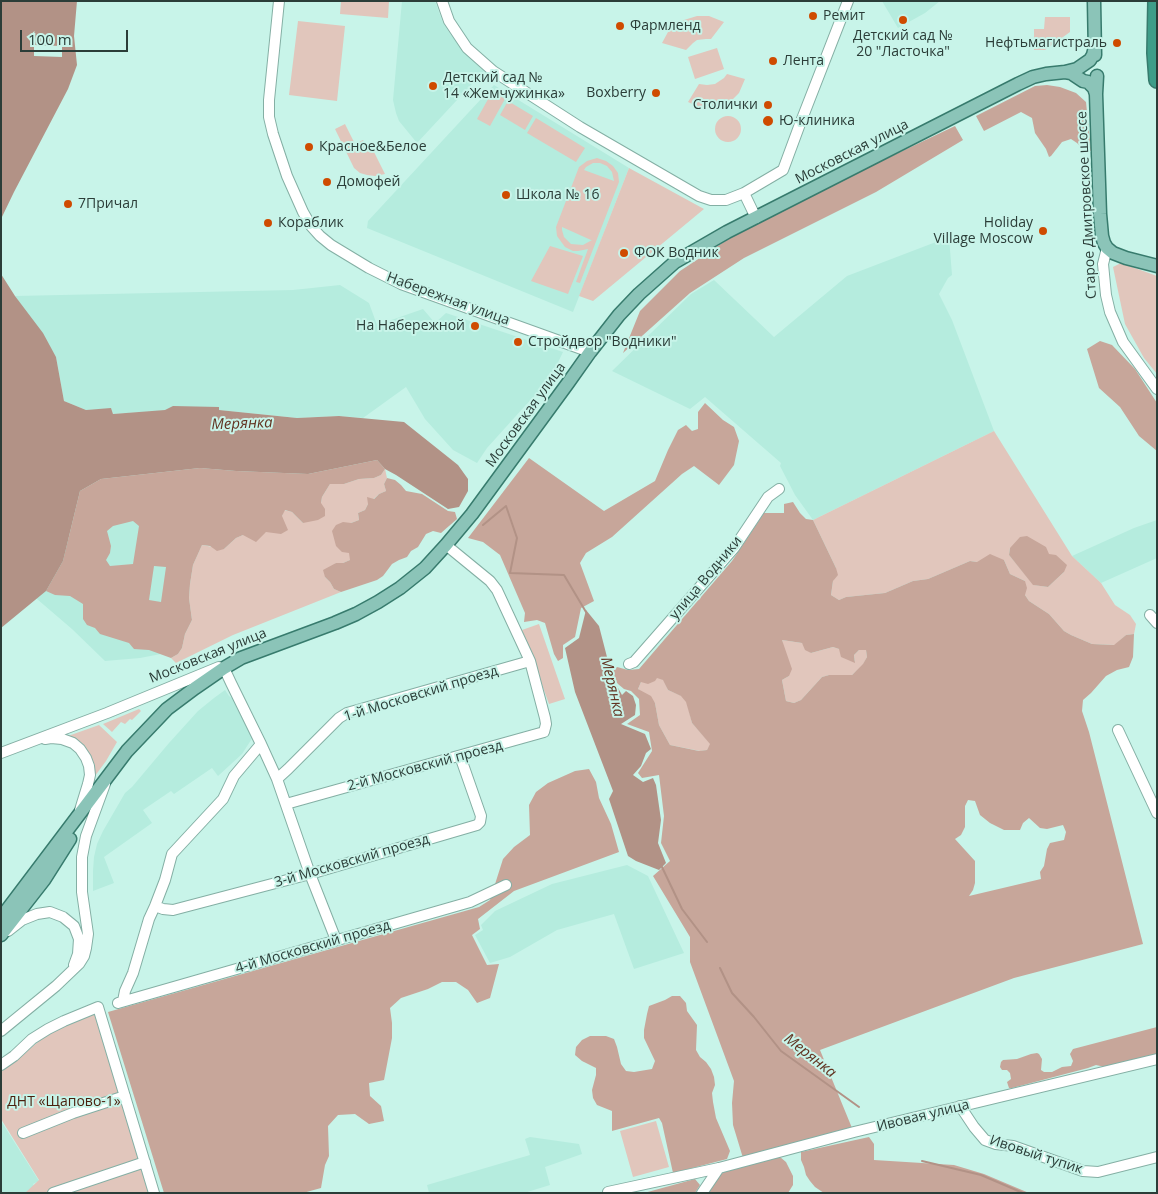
<!DOCTYPE html>
<html>
<head>
<meta charset="utf-8">
<style>
	body { margin:0 }
	#map { position:relative; width:1158px; height:1194px; overflow:hidden; background:#c8f4e9; font-family:"Open Sans",sans-serif }
	canvas { display:block }
	.frame { position:absolute; inset:0; border:2px solid #2b3d38; pointer-events:none }
	.scale { position:absolute; left:20px; top:30px; width:108px; height:22px; box-sizing:border-box; border:2px solid #2b3d38; border-top:0; padding-left:6px; font-size:15px; line-height:18px; white-space:nowrap; color:#2b3d38; -webkit-text-stroke:4px #c8f4e9; paint-order:stroke }
</style>
</head>
<body>
<div id="map">
<canvas width="1158" height="1194"></canvas>
<div class="frame"></div>
<div class="scale">100 m</div>
</div>
<script>
const context = document.querySelector('canvas').getContext('2d');
context.lineJoin = 'round';
function fillPath(path, color) { context.fillStyle = color; context.fill(path, 'evenodd'); }
const toPath = rows => new Path2D(rows.map(r => 'M' + r).join(''));
function stroke(path, color, width, dash) { context.strokeStyle = color; context.lineWidth = width; context.lineCap = dash ? 'butt' : 'round'; context.setLineDash(dash || []); context.stroke(path); }
function drawText(font, color, halo, rows, align = 'center') {
  context.font = font + ' "Open Sans",sans-serif'; context.lineWidth = 4; context.setLineDash([]); context.textBaseline = 'middle'; context.strokeStyle = halo; context.fillStyle = color; for (const [text, x, y, turn = 0] of rows) {
    context.save(); context.translate(x, y); context.rotate((+turn || 0) * Math.PI / 180); context.textAlign = isNaN(turn) ? turn : align; if (halo) context.strokeText(text, 0, 0); context.fillText(text, 0, 0); context.restore();
  }
}
fillPath(toPath([
	[402,1,435,1,443,23,451,35,484,71,417,143,399,121,396,113,393,100],
	[882,1,940,1,925,13,898,28],
	[494,85,629,168,573,312,367,228,368,221],
	[949,237,952,275,948,278,939,294,952,320,994,431,813,520,795,495,780,466,781,463,705,397,690,409,612,371,691,294,714,280,774,337,847,276],
	[340,285,369,303,377,325,423,309,435,323,446,313,563,352,549,381,524,407,487,448,477,463,453,450,425,419,406,387,363,418,339,416,297,418,219,410,219,407,113,414,111,409,86,410,64,401,56,357,15,296,293,290],
	[200,468,166,653,140,658,105,661,72,629,37,599,1,579,1,575],
	[1157,520,1157,558,1101,583,1072,556,1134,528],
	[225,690,229,696,236,701,253,737,242,754,218,776,212,768,174,794,171,791,143,810,152,823,104,857,114,883,93,891,93,871,94,857,97,844,103,831,125,793,132,787,169,743,198,711,214,698],
	[627,865,648,876,684,953,634,969,614,914,557,930,510,957,490,963,475,935,483,930,481,925,495,911,552,884],
	[1,1121,39,1181,33,1184,36,1190,32,1193,1,1193],
	[530,1137,579,1144,582,1154,545,1167,550,1185,524,1193,429,1193,427,1185,530,1155,525,1139]
]), '#b5ecde');
fillPath(toPath([
	[341,1,389,1,388,18,340,14],
	[697,16,709,16,724,22,711,39,706,39,697,40,693,43,686,50,662,43,668,32,673,27,684,20],
	[1045,17,1070,17,1070,32,1045,50,1034,50,1034,29,1044,29],
	[298,21,345,26,337,101,289,95],
	[717,48,724,69,695,79,688,57],
	[727,74,745,79,739,93,730,102,719,107,712,109,701,108,688,102,699,84,707,85,715,84,724,78],
	[492,92,505,99,490,126,477,119],
	[508,101,533,116,525,130,500,115],
	'715 129a13 13 0 1 1 26 0a13 13 0 1 1-26 0Z',
	[536,118,585,148,576,162,527,133],
	[345,124,355,144,363,140,369,152,373,150,385,174,375,176,367,175,360,173,354,168,335,129],
	[597,158,606,161,613,166,618,173,619,182,580,283,576,282,588,249,578,251,573,251,565,247,557,236,556,227,579,167,587,161],
	[593,163,600,163,607,166,612,172,614,181,584,170,586,167],
	[562,227,591,240,592,240,583,245,571,244,564,237,562,230],
	[629,168,704,209,593,301,579,296],
	[550,246,583,256,568,294,531,281],
	[1121,263,1157,276,1157,374,1144,358,1125,324,1113,267],
	[994,431,1072,556,1101,583,1115,605,1130,615,1136,624,1134,634,1126,635,1115,645,1092,644,1071,635,1064,631,1049,614,1029,601,1025,595,1025,581,1010,574,1004,560,977,562,970,561,928,579,913,581,885,593,846,597,839,600,831,595,833,581,836,568,813,520],
	[1010,548,1064,572,1048,587,1034,585,1009,555],
	[385,469,387,478,384,484,386,491,379,494,368,504,365,510,358,513,359,520,351,523,350,560,343,563,336,563,325,577,330,582,334,589,341,592,233,635,176,663,171,658,178,654,182,648,185,634,192,620,189,598,190,584,193,565,202,545,224,549,236,538,243,535,266,532,282,516,284,510,292,512,303,523,321,503,322,497,330,484,344,484,359,479,374,478,381,475],
	[539,624,565,699,549,704,522,630],
	[782,640,802,643,811,653,833,647,839,649,855,662,854,655,859,650,866,649,867,657,863,665,852,675,829,675,822,677,801,700,794,703,786,701,782,680,789,676],
	[657,677,664,680,668,690,682,696,687,702,692,723,711,744,707,750,700,751,670,745,659,725,655,703,638,689,641,682],
	[139,709,141,711,132,720,130,719,125,724,121,722,112,732,103,724],
	[99,725,117,742,106,761,92,780,91,759,87,750,80,743,68,736],
	[101,1010,157,1193,25,1193,39,1180,1,1119,1,1070,11,1064,49,1033],
	[656,1121,669,1167,633,1177,620,1131]
]), '#e1c6bc');
fillPath(toPath([
	[1047,85,1060,87,1076,93,1086,102,1091,151,1086,152,1077,143,1071,139,1062,142,1051,156,1049,157,1046,149,1035,133,1032,118,1021,112,984,131,976,116,1035,86],
	[955,126,963,140,876,192,744,258,690,293,623,353,640,311,680,271,730,238,848,177],
	[1100,341,1112,345,1135,369,1157,403,1157,451,1139,436,1120,407,1099,388,1087,349],
	[705,403,723,420,734,427,739,441,734,465,719,485,694,466,682,474,612,537,586,553,580,563,594,601,581,608,575,637,563,645,563,658,558,661,554,654,545,623,537,620,524,622,525,613,500,555,483,542,468,538,529,458,604,511,655,481,668,450,678,430,686,425,692,431,698,429,698,412],
	[377,460,385,469,381,475,374,478,359,479,344,484,330,484,322,497,321,503,325,509,325,516,318,520,303,523,292,512,285,510,282,516,288,530,281,534,266,532,256,542,243,535,236,538,224,549,217,551,210,546,202,545,193,565,190,584,189,598,192,620,185,634,182,648,178,654,171,658,149,650,134,649,129,643,100,634,95,628,87,625,83,619,83,604,70,596,55,595,46,591,63,561,80,491,101,479,200,468,236,471,308,474],
	[133,521,139,526,133,564,110,566,106,560,110,553,111,546,107,531,113,526],
	[154,566,166,567,161,602,149,600],
	[387,478,395,480,401,485,406,491,422,494,448,511,455,512,457,519,441,533,433,531,426,534,418,547,411,551,407,557,399,560,392,564,383,576,377,580,341,592,334,589,330,582,325,577,323,570,336,563,343,563,350,560,349,553,342,552,336,546,332,531,336,525,343,522,351,523,359,520,358,513,365,510,368,504,367,497,374,499,379,494,386,491,384,484],
	[793,502,800,513,806,519,813,520,836,568,838,575,833,581,831,595,839,600,846,597,885,593,913,581,928,579,970,561,977,562,990,554,1004,560,1010,574,1025,581,1027,588,1025,595,1029,601,1049,614,1064,631,1071,635,1092,644,1114,645,1126,635,1134,634,1133,657,1129,667,1117,670,1106,676,1091,693,1083,700,1082,711,1089,732,1143,944,1014,978,820,1050,852,1128,743,1158,733,1125,732,1103,734,1081,690,962,690,937,653,876,670,861,661,843,664,816,659,775,642,778,638,773,652,751,649,732,627,724,640,715,639,699,631,691,624,689,618,684,610,674,617,667,628,670,639,669,732,561,764,513,784,513,784,504],
	[782,640,802,643,805,650,811,653,833,647,839,649,841,657,855,663,854,655,859,650,866,650,867,657,863,664,852,675,829,675,822,677,801,700,794,703,786,701,782,680,789,676,792,669],
	[657,678,663,680,668,690,681,696,686,702,692,723,710,744,707,750,699,751,670,745,659,725,655,703,651,696,638,689,641,682,648,684,655,681],
	[968,800,975,801,980,815,990,823,1004,830,1020,830,1023,823,1029,818,1040,828,1047,829,1063,825,1066,832,1064,840,1050,843,1047,849,1044,866,1040,872,1041,879,969,896,973,890,975,883,975,861,955,839,961,835,965,827,965,806],
	[1027,536,1046,547,1049,554,1056,555,1067,565,1064,572,1048,587,1033,585,1009,555,1010,548,1020,537],
	[589,769,596,782,599,798,611,824,619,852,514,891,478,919,480,929,472,935,487,965,499,964,490,998,477,1003,468,990,456,982,442,982,428,989,401,998,390,1008,392,1023,392,1038,384,1080,369,1083,370,1096,381,1106,384,1121,369,1124,355,1114,338,1115,328,1126,329,1156,325,1165,321,1188,303,1193,164,1193,108,1012,479,907,490,900,503,859,514,847,530,835,529,805,536,792,548,783,575,771],
	[672,996,680,996,686,1003,687,1011,697,1025,696,1050,700,1057,706,1062,711,1069,714,1077,715,1085,712,1093,713,1102,716,1118,730,1151,727,1159,673,1173,662,1123,659,1118,612,1131,612,1111,597,1105,593,1098,592,1090,596,1075,596,1068,582,1061,575,1055,576,1047,582,1040,590,1036,606,1036,614,1039,617,1047,621,1064,626,1071,634,1072,652,1069,655,1061,644,1038,644,1030,647,1014,649,1006,665,1000],
	[1157,1027,1157,1054,1105,1067,1096,1065,1088,1068,1012,1088,1009,1088,1007,1082,1011,1079,1010,1073,1007,1070,1002,1070,1000,1067,1001,1062,1003,1060,1017,1059,1031,1054,1037,1053,1039,1054,1042,1059,1041,1070,1044,1072,1052,1072,1062,1067,1071,1066,1073,1061,1070,1054,1073,1049],
	[869,1137,874,1144,874,1160,954,1165,984,1174,1029,1193,824,1193,815,1187,810,1181,806,1175,804,1167,801,1160,801,1152],
	[780,1157,786,1162,793,1176,793,1185,788,1193,707,1193,717,1177,724,1172],
	[695,1179,700,1185,695,1193,644,1193]
]), '#c7a69a');
fillPath(toPath([
	[1,1,77,1,74,36,77,65,68,89,14,192,1,219],
	[1,274,15,296,43,333,56,357,64,401,86,410,111,408,113,414,165,410,173,406,219,407,219,410,297,418,339,416,404,422,458,465,468,479,468,491,459,507,448,509,396,475,385,469,377,460,308,474,236,471,200,468,101,479,80,491,63,561,46,591,1,628],
	[586,610,599,626,607,657,607,675,617,686,622,695,626,691,633,696,636,705,635,715,621,724,645,734,651,749,646,753,641,766,633,775,643,782,653,778,656,785,661,820,658,843,666,863,659,870,636,861,628,856,609,799,613,791,575,692,565,648,579,638]
]), '#b29286');
fillPath(toPath([
	[34,45,62,46,62,57,34,56]
]), '#c8f4e9');
stroke(toPath([
	[483,525,506,506,517,538,510,573,564,575,586,612],
	[661,865,682,909,707,942],
	[720,968,732,993,754,1017,781,1051,859,1107],
	[922,1161,981,1175,1023,1193]
]), '#b29286', 2);
const minor = toPath([
	[279,1,269,100,269,117,273,134,287,176,303,212,311,226,320,236,331,245,369,268,401,284,590,352],
	[442,1,449,21,467,48,493,71,580,127,699,196,711,200,726,200,744,193,756,218],
	[744,193,783,170,800,124,848,1],
	[1107,248,1103,264,1106,295,1110,312,1123,342,1157,389],
	[1150,615,1157,623],
	[629,664,634,662,734,548,768,497,779,489],
	[224,668,231,683,261,744,277,779,310,874,336,940],
	[1118,730,1157,813],
	[45,739,51,738,62,739,73,743,80,749,86,758,89,766,90,775,88,784,80,810],
	[1,753,107,713,219,667],
	[277,779,288,769,339,718,347,713,530,661],
	[286,804,544,732,546,724,545,718,530,661,497,590,490,581,446,545],
	[155,906,163,909,173,910,310,874,477,825,480,822,481,816,460,756],
	[8,931,22,920,37,914,50,912,63,917,74,926,79,939,78,954,74,965],
	[123,1001,125,991,133,973,149,919,155,906,165,880,172,854,223,799,234,776,261,744],
	[118,1003,470,902,506,885],
	[1,1031,56,986,79,964,84,956,86,948,88,934,82,892,82,857,86,836,105,784],
	[1,1065,14,1056,32,1039,48,1029,64,1021,98,1007,154,1193],
	[960,1106,974,1127,985,1140,996,1144,1013,1146,1083,1171,1098,1172,1157,1157],
	[23,1133,73,1113,125,1096],
	[608,1192,719,1168,854,1132,1157,1059],
	[53,1193,145,1162],
	[702,1193,719,1168]
]);
const major = toPath([
	[1094,1,1095,55],
	[1065,72,1071,73,1083,81,1088,82,1094,88,1096,94],
	[1097,76,1096,94,1100,214,1102,236,1104,243,1107,248,1113,253,1126,258,1157,266],
	[1,918,127,751,167,709,195,688,224,668,241,658,335,623,356,614,378,602,400,588,425,568,446,545,472,514,568,383,590,352,619,315,639,294,675,262,727,232,1018,84,1033,77,1046,74,1065,72,1077,69,1090,60,1093,55,1095,47],
	[1,935,44,880,70,839]
]);
const highway = toPath([
	[1156,1,1155,53,1157,80]
]);
stroke(minor, '#84afa4', 12);
stroke(major, '#377b6d', 15);
stroke(highway, '#377b6d', 18);
stroke(minor, '#fff', 10);
stroke(major, '#8bc4b8', 12);
stroke(highway, '#3e9d89', 15);
for (const [x, y, r, color] of [
	[813,16,5,"#cf4b00"],
	[903,20,5,"#cf4b00"],
	[620,26,5,"#cf4b00"],
	[1117,43,5,"#cf4b00"],
	[773,61,5,"#cf4b00"],
	[433,86,5,"#cf4b00"],
	[656,93,5,"#cf4b00"],
	[768,105,5,"#cf4b00"],
	[768,121,6,"#cf4b00"],
	[309,147,5,"#cf4b00"],
	[327,182,5,"#cf4b00"],
	[506,195,5,"#cf4b00"],
	[68,204,5,"#cf4b00"],
	[268,223,5,"#cf4b00"],
	[1043,231,5,"#cf4b00"],
	[624,253,5,"#cf4b00"],
	[475,326,5,"#cf4b00"],
	[518,342,5,"#cf4b00"]
]) { const dot = new Path2D(); dot.arc(x, y, r, 0, 2 * Math.PI); context.fillStyle = color; context.fill(dot); stroke(dot, '#c8f4e9', 2); }
drawText('14px', '#2b3d38', '#c8f4e9', [
	["Ремит",823,16],
	["Фармленд",630,26],
	["Детский сад №",903,36,"center"],
	["20 \"Ласточка\"",903,52,"center"],
	["Нефтьмагистраль",1107,43,"right"],
	["Лента",783,61],
	["Детский сад №",443,78],
	["14 «Жемчужинка»",443,94],
	["Boxberry",646,93,"right"],
	["Столички",758,105,"right"],
	["Ю-клиника",779,121],
	["Красное&Белое",319,147],
	["Домофей",337,182],
	["Школа № 16",516,195],
	["7Причал",78,204],
	["Кораблик",278,223],
	["Holiday",1033,223,"right"],
	["Village Moscow",1033,239,"right"],
	["ФОК Водник",634,253],
	["На Набережной",465,326,"right"],
	["Стройдвор \"Водники\"",528,342]
], 'left');
drawText('14px', '#2b3d38', '#c8f4e9', [
	["Московская улица",852,152,-27],
	["Старое Дмитровское шоссе",1087,205,-93],
	["Набережная улица",448,299,20],
	["Московская улица",526,415,-54],
	["улица Водники",706,578,-50],
	["Московская улица",208,656,-22],
	["1-й Московский проезд",421,694,-17],
	["2-й Московский проезд",425,766,-15],
	["3-й Московский проезд",352,861,-16],
	["4-й Московский проезд",313,947,-16],
	["Ивовая улица",923,1116,-14],
	["Ивовый тупик",1036,1155,18]
]);
drawText('14px', '#4b1f0d', '#c8f4e9', [
	["ДНТ «Щапово-1»",64,1102]
]);
drawText('italic 15px', '#623422', '#c8f4e9', [
	["Мерянка",242,424,-2],
	["Мерянка",612,687,77],
	["Мерянка",810,1056,38]
]);
</script>
</body>
</html>
